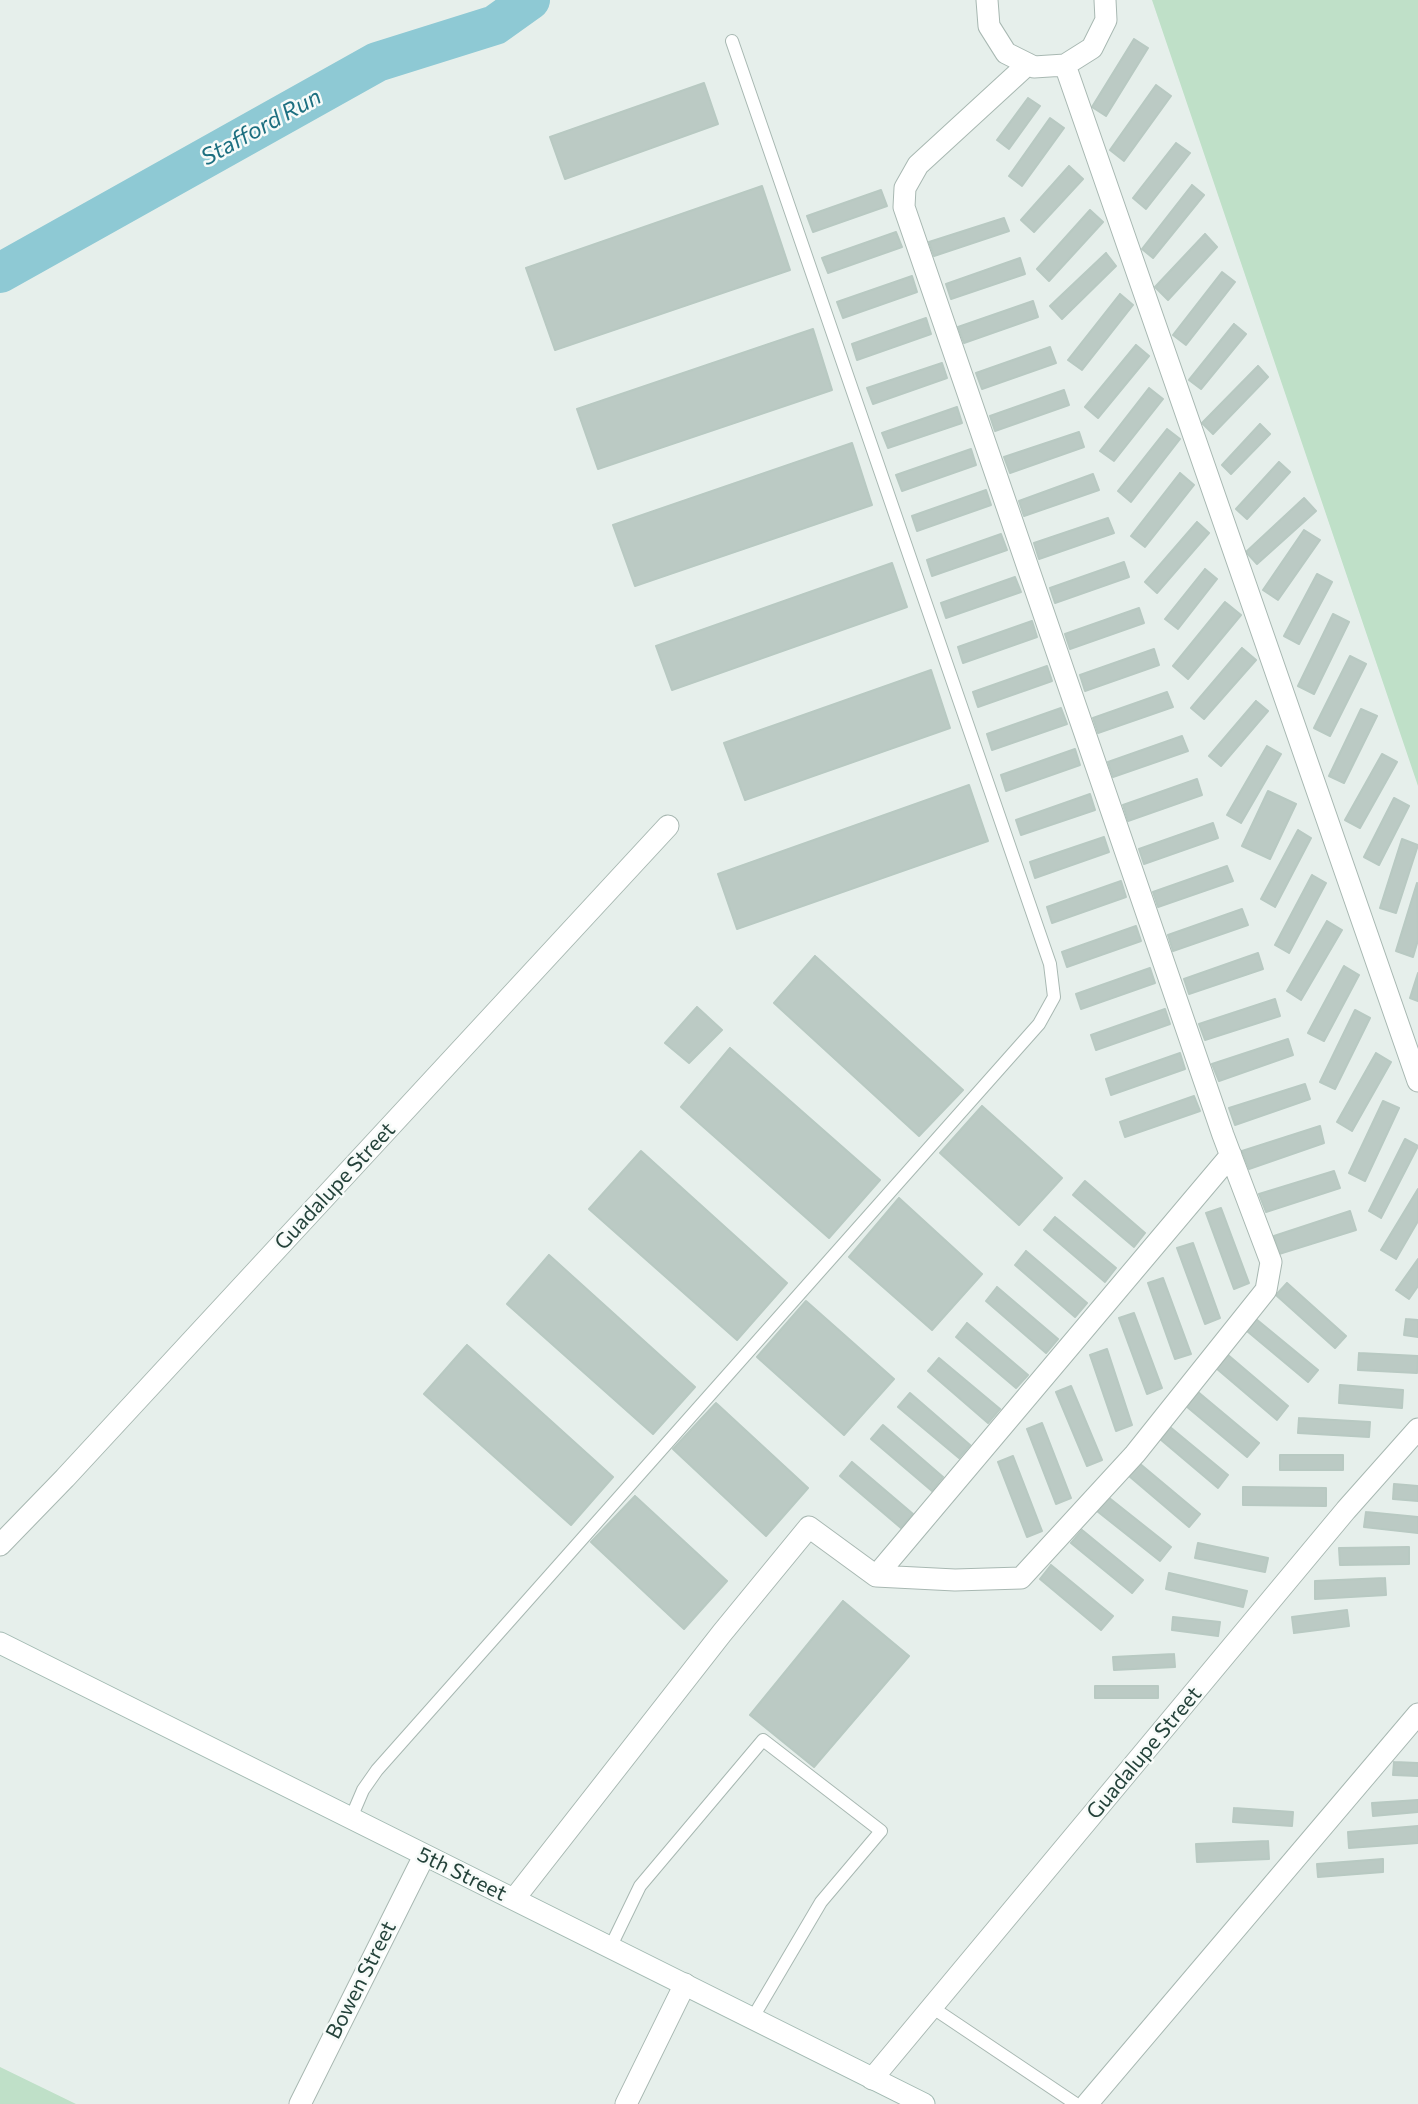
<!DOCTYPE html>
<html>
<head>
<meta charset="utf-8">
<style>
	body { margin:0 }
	canvas { display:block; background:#e6efeb }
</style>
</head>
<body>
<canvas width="1418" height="2104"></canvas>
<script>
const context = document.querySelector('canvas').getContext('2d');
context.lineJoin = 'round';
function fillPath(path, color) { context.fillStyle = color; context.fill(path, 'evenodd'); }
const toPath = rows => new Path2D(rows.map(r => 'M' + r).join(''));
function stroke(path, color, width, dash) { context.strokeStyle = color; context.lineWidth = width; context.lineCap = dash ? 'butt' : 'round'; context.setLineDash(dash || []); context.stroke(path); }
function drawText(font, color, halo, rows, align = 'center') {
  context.font = font + ' Commissioner,sans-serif'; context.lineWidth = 5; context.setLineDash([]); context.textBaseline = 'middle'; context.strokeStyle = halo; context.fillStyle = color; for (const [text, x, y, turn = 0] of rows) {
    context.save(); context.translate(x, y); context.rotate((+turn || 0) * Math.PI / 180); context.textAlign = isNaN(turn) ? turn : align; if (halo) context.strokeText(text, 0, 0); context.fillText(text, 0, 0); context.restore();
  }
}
fillPath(toPath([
	[1152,0,1418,0,1418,786],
	[0,2067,76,2104,0,2104]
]), '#bfe0c8');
stroke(toPath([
	[0,273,377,62,495,25,530,0]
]), '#8ec9d4', 40);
const building = toPath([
	[1134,39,1148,48,1106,116,1092,107,1134,39],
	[704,83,718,124,565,179,550,137,704,83],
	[1156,85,1171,96,1124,161,1110,150,1156,85],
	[1028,98,1040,106,1009,149,997,140,1028,98],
	[1050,118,1064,128,1022,186,1009,176,1050,118],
	[1176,143,1190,153,1146,209,1133,198,1176,143],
	[1069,166,1083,179,1034,232,1021,220,1069,166],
	[1192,185,1204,195,1153,258,1142,249,1192,185],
	[762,186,790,270,555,350,526,268,762,186],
	[881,190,887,206,813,232,807,216,881,190],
	[1090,210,1103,222,1049,281,1037,269,1090,210],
	[1004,218,1009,231,934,256,929,242,1004,218],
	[896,232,902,247,828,273,822,258,896,232],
	[1205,234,1217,247,1168,300,1155,287,1205,234],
	[1106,253,1116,266,1062,319,1050,306,1106,253],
	[1020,258,1025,274,951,299,946,284,1020,258],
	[1222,272,1235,282,1186,345,1173,335,1222,272],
	[912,276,917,292,843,318,837,302,912,276],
	[1120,294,1133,305,1082,370,1068,360,1120,294],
	[1033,301,1038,317,964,343,958,327,1033,301],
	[926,318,931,334,857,360,852,344,926,318],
	[1234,324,1246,334,1201,389,1189,380,1234,324],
	[813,329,832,390,598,469,577,409,813,329],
	[1136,345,1149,356,1098,418,1085,407,1136,345],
	[1050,347,1056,363,982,389,976,373,1050,347],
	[942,363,947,378,873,404,867,388,942,363],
	[1258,366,1268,377,1213,434,1202,423,1258,366],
	[1149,388,1163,399,1114,461,1100,451,1149,388],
	[1064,390,1069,405,995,431,990,416,1064,390],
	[957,407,962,423,888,448,882,433,957,407],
	[1260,424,1270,434,1231,474,1222,465,1260,424],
	[1167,429,1180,439,1131,502,1118,491,1167,429],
	[1079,432,1084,447,1010,473,1004,457,1079,432],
	[852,443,872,505,635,586,613,525,852,443],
	[971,449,976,465,902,491,896,475,971,449],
	[1279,462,1290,472,1247,519,1236,509,1279,462],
	[1180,473,1194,485,1145,547,1131,536,1180,473],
	[1093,474,1099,490,1024,516,1019,501,1093,474],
	[986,490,991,505,917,531,912,516,986,490],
	[1304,498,1316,511,1257,564,1246,552,1304,498],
	[1108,518,1114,533,1039,559,1034,543,1108,518],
	[1197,522,1209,533,1157,593,1145,582,1197,522],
	[1304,530,1320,540,1278,600,1263,590,1304,530],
	[1001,534,1007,550,932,576,927,560,1001,534],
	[1124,562,1129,577,1055,603,1050,588,1124,562],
	[892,563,907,607,672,690,656,646,892,563],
	[1205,569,1217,579,1178,629,1165,619,1205,569],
	[1317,574,1332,582,1299,644,1284,636,1317,574],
	[1015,577,1021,592,946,618,941,603,1015,577],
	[1225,602,1241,615,1188,679,1173,666,1225,602],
	[1139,608,1144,623,1070,649,1065,634,1139,608],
	[1333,614,1349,622,1314,694,1298,686,1333,614],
	[1032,621,1037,637,963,663,958,647,1032,621],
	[1242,648,1256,660,1204,719,1191,708,1242,648],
	[1154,649,1159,665,1085,691,1080,675,1154,649],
	[1350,656,1366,664,1330,736,1314,728,1350,656],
	[1047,666,1052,681,978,707,973,692,1047,666],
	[931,670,950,728,745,800,724,743,931,670],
	[1167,692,1173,707,1098,733,1093,718,1167,692],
	[1256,701,1268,711,1221,766,1209,756,1256,701],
	[1061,708,1067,724,992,750,987,734,1061,708],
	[1361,709,1377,716,1344,783,1329,776,1361,709],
	[1182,736,1188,751,1113,777,1108,762,1182,736],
	[1267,746,1281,754,1241,823,1227,815,1267,746],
	[1075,749,1080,765,1006,791,1001,775,1075,749],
	[1382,754,1397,762,1360,828,1345,820,1382,754],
	[1197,779,1202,795,1128,821,1123,805,1197,779],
	[969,785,988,841,737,929,718,874,969,785],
	[1268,791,1296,804,1270,859,1242,846,1268,791],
	[1090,794,1095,810,1021,835,1016,820,1090,794],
	[1394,798,1409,806,1379,865,1364,857,1394,798],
	[1213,823,1218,838,1144,864,1139,849,1213,823],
	[1298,830,1311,838,1275,907,1261,899,1298,830],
	[1104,837,1109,852,1035,878,1030,862,1104,837],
	[1402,839,1418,845,1396,913,1380,908,1402,839],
	[1227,866,1233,881,1158,907,1153,892,1227,866],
	[1312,875,1326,883,1289,953,1275,945,1312,875],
	[1121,881,1126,897,1052,923,1047,907,1121,881],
	[1417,883,1418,940,1413,957,1396,951,1417,883],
	[1242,909,1248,925,1173,951,1168,935,1242,909],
	[1327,921,1342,930,1301,1000,1287,991,1327,921],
	[1136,926,1141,941,1067,967,1062,952,1136,926],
	[1258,953,1263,969,1189,994,1184,979,1258,953],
	[815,956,963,1090,919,1136,774,1003,815,956],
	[1344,966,1359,975,1324,1041,1308,1033,1344,966],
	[1150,968,1155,983,1081,1009,1076,994,1150,968],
	[1418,973,1418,1001,1410,998,1418,973],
	[1275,999,1280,1016,1205,1040,1199,1024,1275,999],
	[697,1007,722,1030,689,1063,665,1043,697,1007],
	[1165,1009,1170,1024,1096,1050,1091,1035,1165,1009],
	[1355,1010,1370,1018,1335,1089,1320,1082,1355,1010],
	[1288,1039,1293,1055,1219,1081,1212,1064,1288,1039],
	[730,1048,880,1180,829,1238,681,1107,730,1048],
	[1180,1053,1185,1069,1111,1095,1106,1079,1180,1053],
	[1376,1053,1391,1062,1352,1131,1337,1122,1376,1053],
	[1305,1084,1310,1099,1235,1125,1229,1108,1305,1084],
	[1194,1096,1200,1111,1125,1137,1120,1122,1194,1096],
	[1383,1101,1399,1108,1365,1181,1349,1173,1383,1101],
	[982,1106,1062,1178,1019,1225,940,1153,982,1106],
	[1320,1126,1324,1143,1249,1169,1242,1151,1320,1126],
	[1405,1139,1418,1146,1381,1218,1369,1211,1405,1139],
	[641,1151,787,1283,737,1340,589,1209,641,1151],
	[1334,1171,1340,1188,1266,1212,1259,1194,1334,1171],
	[1085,1181,1145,1233,1134,1247,1073,1195,1085,1181],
	[1418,1189,1418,1221,1396,1259,1381,1250,1418,1189],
	[899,1198,982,1274,932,1330,849,1257,899,1198],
	[1221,1208,1249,1283,1234,1289,1206,1213,1221,1208],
	[1350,1211,1356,1230,1279,1254,1274,1236,1350,1211],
	[1055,1217,1116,1268,1105,1282,1044,1230,1055,1217],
	[1193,1243,1220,1318,1205,1324,1177,1248,1193,1243],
	[1026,1251,1087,1303,1075,1317,1015,1265,1026,1251],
	[549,1255,695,1387,653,1434,507,1304,549,1255],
	[1418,1259,1418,1286,1409,1299,1396,1290,1418,1259],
	[1163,1278,1191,1354,1175,1359,1148,1283,1163,1278],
	[1287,1283,1346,1336,1335,1348,1276,1295,1287,1283],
	[997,1287,1058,1339,1046,1353,986,1301,997,1287],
	[806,1301,894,1379,844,1435,757,1357,806,1301],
	[1134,1313,1162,1388,1147,1394,1119,1318,1134,1313],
	[1256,1319,1318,1370,1308,1382,1247,1331,1256,1319],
	[1406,1319,1418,1320,1418,1337,1404,1335,1406,1319],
	[967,1323,1028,1375,1016,1388,956,1337,967,1323],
	[467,1345,613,1477,571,1525,424,1394,467,1345],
	[1107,1349,1132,1425,1116,1431,1090,1355,1107,1349],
	[1359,1353,1418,1356,1417,1373,1358,1370,1359,1353],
	[1228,1355,1288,1406,1277,1420,1216,1368,1228,1355],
	[939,1358,1000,1409,988,1423,928,1371,939,1358],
	[1340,1385,1403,1390,1402,1408,1339,1403,1340,1385],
	[1071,1386,1102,1460,1087,1466,1056,1392,1071,1386],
	[1198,1392,1259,1443,1247,1457,1186,1406,1198,1392],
	[910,1393,970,1445,959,1458,898,1407,910,1393],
	[716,1403,808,1488,766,1536,673,1449,716,1403],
	[1299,1418,1370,1422,1369,1437,1298,1433,1299,1418],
	[1042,1423,1071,1498,1056,1504,1027,1429,1042,1423],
	[883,1425,943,1477,932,1491,871,1439,883,1425],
	[1170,1427,1228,1475,1218,1488,1160,1439,1170,1427],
	[1280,1455,1343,1455,1343,1470,1280,1470,1280,1455],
	[1013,1456,1042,1531,1027,1537,998,1462,1013,1456],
	[852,1462,913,1514,901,1528,840,1476,852,1462],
	[1139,1463,1200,1514,1189,1527,1129,1476,1139,1463],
	[1394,1484,1418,1486,1418,1501,1393,1499,1394,1484],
	[1243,1487,1326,1488,1326,1506,1243,1505,1243,1487],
	[635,1496,727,1581,684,1629,591,1542,635,1496],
	[1108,1497,1171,1547,1160,1561,1097,1511,1108,1497],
	[1366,1512,1418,1517,1418,1533,1364,1527,1366,1512],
	[1082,1530,1143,1580,1132,1593,1071,1543,1082,1530],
	[1198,1543,1268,1558,1265,1572,1195,1558,1198,1543],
	[1409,1547,1409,1564,1340,1565,1339,1548,1409,1547],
	[1051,1565,1113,1616,1101,1630,1040,1579,1051,1565],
	[1169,1573,1247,1591,1243,1607,1166,1589,1169,1573],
	[1385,1578,1386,1595,1315,1599,1315,1581,1385,1578],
	[843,1601,909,1656,814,1767,750,1715,843,1601],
	[1347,1610,1349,1626,1294,1633,1292,1617,1347,1610],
	[1173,1617,1220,1622,1218,1636,1172,1630,1173,1617],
	[1174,1654,1175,1667,1114,1670,1113,1657,1174,1654],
	[1095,1686,1158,1686,1158,1698,1095,1698,1095,1686],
	[1394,1762,1418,1763,1418,1776,1393,1775,1394,1762],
	[1418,1800,1418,1812,1373,1816,1372,1803,1418,1800],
	[1234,1808,1293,1812,1292,1826,1233,1822,1234,1808],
	[1418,1826,1418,1843,1349,1848,1348,1832,1418,1826],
	[1268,1841,1269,1859,1197,1862,1196,1844,1268,1841],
	[1383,1859,1383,1872,1318,1877,1317,1864,1383,1859]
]);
fillPath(building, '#bbcac4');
stroke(building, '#b8c9c2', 2);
const lane = toPath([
	[351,1818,363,1790,377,1770,1039,1024,1054,997,1050,964,732,41],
	[610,1948,640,1886,763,1740,881,1831,821,1902,752,2019],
	[933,2008,1076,2104]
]);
const street = toPath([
	[987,0,989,26,1006,53,1034,67,1065,65,1092,48,1106,20,1105,0],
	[1065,65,1418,1081],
	[0,1545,65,1478,668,826],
	[876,1576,1231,1155],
	[514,1899,722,1633,809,1527,876,1576,955,1580,1021,1578,1135,1454,1266,1290,1271,1262,1223,1135,904,207,905,188,918,165,1028,64],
	[872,2079,1346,1510,1418,1429],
	[300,2104,424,1856],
	[626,2104,685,1984],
	[1087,2104,1418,1714]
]);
const secondary = toPath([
	[0,1643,924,2104]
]);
stroke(lane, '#a8b8b2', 14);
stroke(street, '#a8b8b2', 23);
stroke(secondary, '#a4bbb3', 23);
stroke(lane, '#fff', 12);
stroke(street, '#fff', 21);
stroke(secondary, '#fff', 21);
drawText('21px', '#24423a', '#f7fbf9', [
	["Guadalupe Street",335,1186,-47],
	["Guadalupe Street",1144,1753,-50],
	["5th Street",462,1874,26],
	["Bowen Street",361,1980,-63]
]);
drawText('italic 23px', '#1c6f80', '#f7fbf9', [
	["Stafford Run",261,127,-29]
]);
</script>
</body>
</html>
